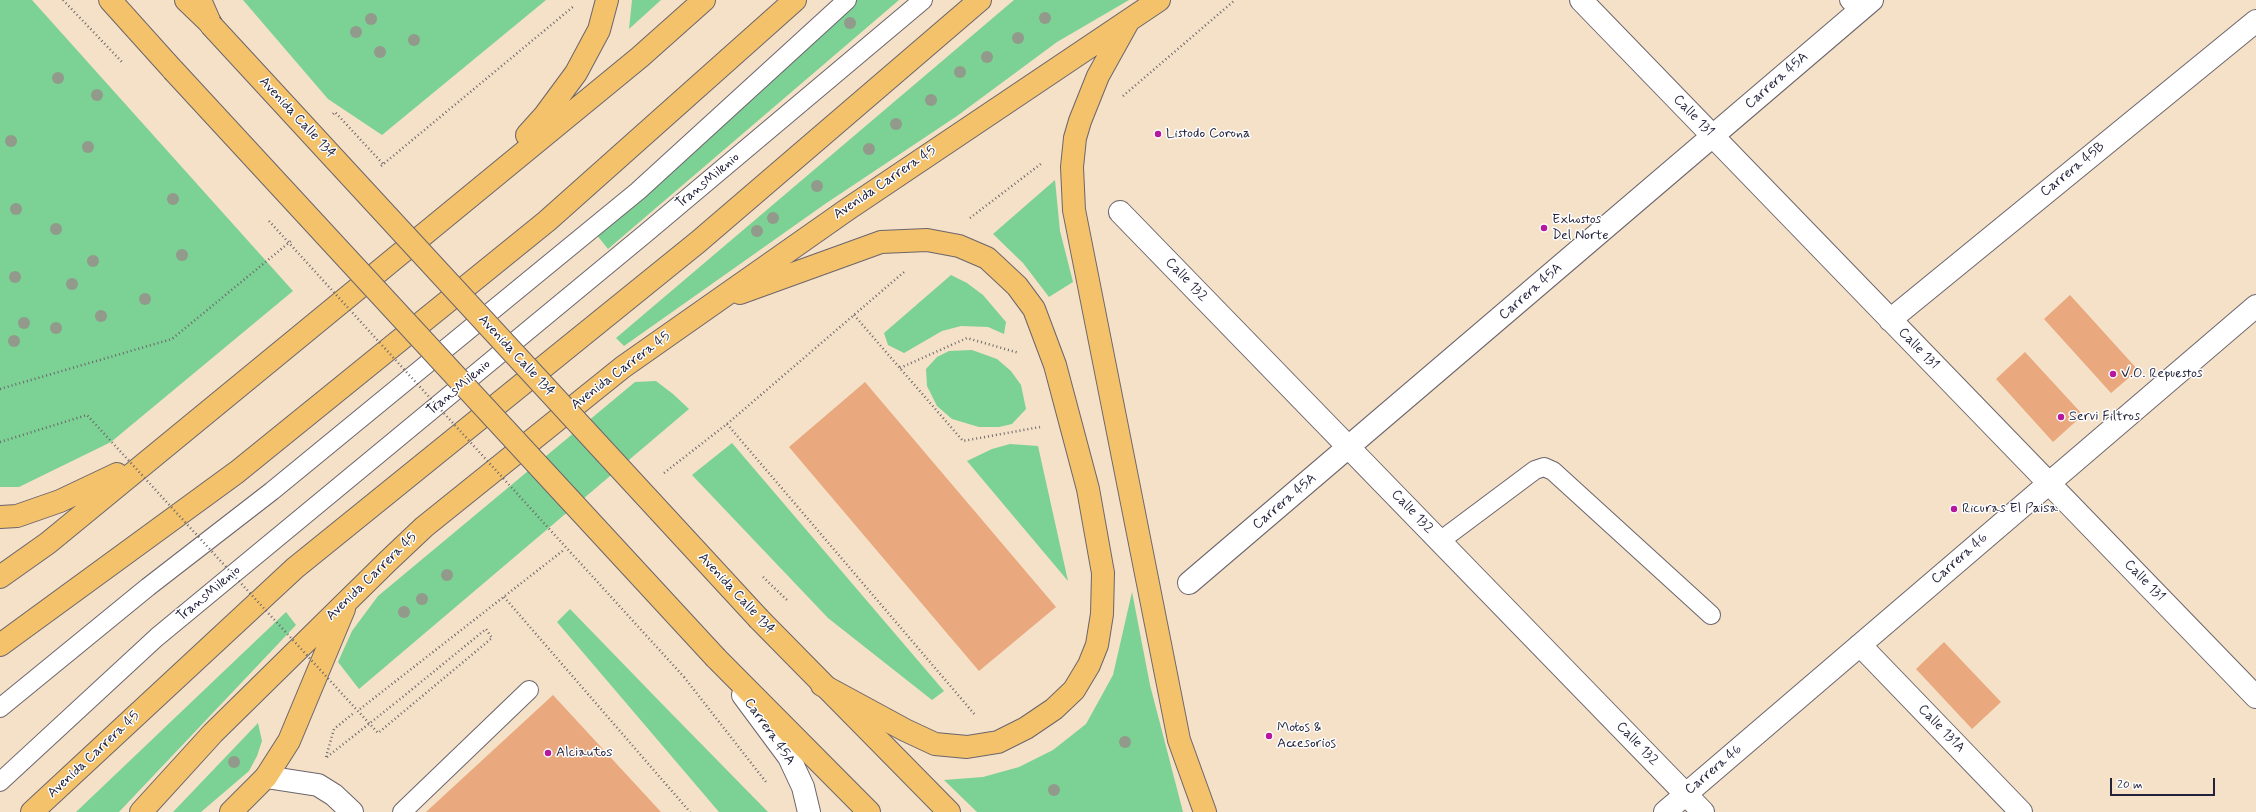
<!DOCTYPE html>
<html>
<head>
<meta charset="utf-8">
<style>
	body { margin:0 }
	#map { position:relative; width:2256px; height:812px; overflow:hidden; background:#f4e1c7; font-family:Mynerve,sans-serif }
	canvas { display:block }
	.scale { position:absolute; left:2110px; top:778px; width:105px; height:18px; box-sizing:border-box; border:2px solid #22223b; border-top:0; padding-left:5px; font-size:12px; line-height:14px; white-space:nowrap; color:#22223b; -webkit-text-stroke:3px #fff; paint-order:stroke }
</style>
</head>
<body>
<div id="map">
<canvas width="2256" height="812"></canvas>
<div class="scale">20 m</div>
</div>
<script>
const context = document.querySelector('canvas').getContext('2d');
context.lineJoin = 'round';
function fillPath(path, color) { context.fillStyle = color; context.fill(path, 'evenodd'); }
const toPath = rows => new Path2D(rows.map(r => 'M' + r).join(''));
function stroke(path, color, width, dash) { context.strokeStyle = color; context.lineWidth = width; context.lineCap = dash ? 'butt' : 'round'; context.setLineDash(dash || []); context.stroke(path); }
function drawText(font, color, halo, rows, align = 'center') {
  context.font = font + ' Mynerve,sans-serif'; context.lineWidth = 3; context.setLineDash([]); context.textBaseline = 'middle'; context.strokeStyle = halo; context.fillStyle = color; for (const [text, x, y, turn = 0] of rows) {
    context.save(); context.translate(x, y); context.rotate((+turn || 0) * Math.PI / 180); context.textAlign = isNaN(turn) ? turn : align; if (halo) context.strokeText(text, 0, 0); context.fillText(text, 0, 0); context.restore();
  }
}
fillPath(toPath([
	[0,0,32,0,293,291,111,442,19,487,0,487],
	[243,0,546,0,382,135,328,99],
	[632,0,661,0,629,29],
	[856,0,899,0,608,249,596,234],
	[1014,0,1129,0,1057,42,957,116,825,204,624,346,616,338],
	[1055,180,1060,231,1073,282,1049,297,1023,263,993,234],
	[951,275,967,283,983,295,1006,322,1004,334,988,327,961,326,942,331,904,353,888,345,884,333],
	[972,350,997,359,1011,371,1021,385,1026,409,1012,424,999,427,979,427,952,419,937,406,927,386,926,369,937,357,949,351],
	[656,381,673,394,689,409,359,689,338,662,352,631,378,596,635,382],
	[732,443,944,691,932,700,828,618,692,475],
	[1010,444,1038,446,1068,581,967,461,992,449],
	[1132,592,1150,685,1183,812,977,812,944,780,983,777,1019,767,1053,750,1086,724,1113,675],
	[570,609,666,708,768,812,719,812,557,622],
	[286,612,296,625,119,812,76,812],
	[258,723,262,741,257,756,249,771,201,812,173,812]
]), '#7cd194');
fillPath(toPath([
	[2070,295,2138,370,2111,393,2044,319],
	[2025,352,2083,415,2053,442,1996,379],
	[865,382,1056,607,979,671,789,447],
	[1944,642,2001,702,1972,729,1916,669],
	[553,695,661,812,426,812]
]), '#e9a87e');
const service = toPath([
	[1849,0,1859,11],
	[1440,541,1535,470,1544,467,1553,471,1711,615],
	[0,708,148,587,272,491,638,191,847,0],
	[0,782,157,637,646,233,923,0],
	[402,812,529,690]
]);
const minor = toPath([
	[1581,0,2256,697],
	[1120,212,1703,812],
	[1890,320,2256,21],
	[1189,583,1872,0],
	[1860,645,2021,812],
	[743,695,789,757,803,787,809,812],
	[266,777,318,785,334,795,352,812],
	[1665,812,2256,306]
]);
const primary = toPath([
	[110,0,173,70],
	[186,0,211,24],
	[759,619,949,812],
	[716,658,869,812]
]);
const trunk = toPath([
	[200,0,211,25],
	[1128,22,1098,76,1080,121,1075,138,1072,167,1074,210,1179,740,1205,812],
	[527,135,545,115,576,73,599,30,607,0],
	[740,293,881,242,927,240,959,246,987,258,1017,286,1034,309,1055,365,1088,489,1103,573,1102,614,1097,645,1089,665,1074,690,1054,709,1026,728,998,742,967,747,935,744,905,730,822,685],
	[0,517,17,516,60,501,117,474],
	[0,577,48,543,640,57,704,0],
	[0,645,237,472,547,221,795,0],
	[32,812,295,568,698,242,980,0],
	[141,812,213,733,388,561,424,527,623,367,848,209,1159,0],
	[231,812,266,777,289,741,344,609]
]);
stroke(service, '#6c656c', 20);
stroke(minor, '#6c656c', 24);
stroke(primary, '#6c656c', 24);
stroke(trunk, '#6c656c', 24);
stroke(toPath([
	[63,0,122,62],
	[1123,96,1235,0],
	[333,114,335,112,383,164],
	[381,166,574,6],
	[970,218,1042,163],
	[854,315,963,441,1040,427],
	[900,368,967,338,1019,353],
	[0,389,172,339,291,241],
	[727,424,976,716],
	[664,473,727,424,904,272],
	[504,597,690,812],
	[684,677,766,782],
	[360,709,565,549],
	[326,757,334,729,355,712],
	[327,757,394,704]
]), '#6c656c', 2.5, [1, 3]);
stroke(service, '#fff', 18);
stroke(minor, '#fff', 22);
stroke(primary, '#f3c26a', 22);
stroke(trunk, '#f3c26a', 22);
const primaryBridge = toPath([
	[211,25,759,619],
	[173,70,716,658]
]);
stroke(primaryBridge, '#6c656c', 24, []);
stroke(toPath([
	[269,221,684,677],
	[0,442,87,415,378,733,492,638,486,629,394,704],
	[763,577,787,600]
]), '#6c656c', 2.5, [1, 3]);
stroke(primaryBridge, '#f3c26a', 22);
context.fillStyle = '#929a8b';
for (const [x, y] of [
	[1045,18],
	[371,19],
	[850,23],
	[356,32],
	[1018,38],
	[414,40],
	[380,52],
	[987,57],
	[960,72],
	[58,78],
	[97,95],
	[931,100],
	[896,124],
	[11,141],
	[88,147],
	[869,149],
	[817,186],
	[173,199],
	[16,209],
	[773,218],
	[56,229],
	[757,231],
	[182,255],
	[93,261],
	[15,277],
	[72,284],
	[145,299],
	[101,316],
	[24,323],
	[56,328],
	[14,341],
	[447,575],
	[422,599],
	[404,612],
	[1125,742],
	[234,762],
	[1054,790]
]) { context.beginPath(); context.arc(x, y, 6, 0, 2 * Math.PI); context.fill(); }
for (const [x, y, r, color] of [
	[1158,134,4,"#b5179e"],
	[1544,228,4,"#b5179e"],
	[2113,374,4,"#b5179e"],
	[2061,417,4,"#b5179e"],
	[1954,509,4,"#b5179e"],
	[1269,736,4,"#b5179e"],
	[548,753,4,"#b5179e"]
]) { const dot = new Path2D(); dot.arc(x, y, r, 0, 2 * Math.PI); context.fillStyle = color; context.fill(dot); stroke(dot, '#fff', 1.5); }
drawText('14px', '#22223b', '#fff', [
	["Carrera 45A",1777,81,-41],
	["Calle 131",1693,116,46],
	["Avenida Calle 134",297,118,47],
	["Carrera 45B",2073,170,-39],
	["TransMilenio",708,181,-40],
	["Avenida Carrera 45",885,183,-34],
	["Calle 132",1186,280,46],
	["Carrera 45A",1531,292,-41],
	["Calle 131",1918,349,46],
	["Avenida Calle 134",516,356,47],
	["Avenida Carrera 45",621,371,-37],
	["TransMilenio",459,388,-40],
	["Carrera 45A",1285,502,-40],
	["Calle 132",1412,512,46],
	["Carrera 46",1960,559,-41],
	["Avenida Carrera 45",372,577,-44],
	["Calle 131",2144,581,46],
	["TransMilenio",209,594,-40],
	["Avenida Calle 134",736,594,47],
	["Calle 131A",1941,729,46],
	["Carrera 45A",769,732,55],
	["Calle 132",1637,744,46],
	["Avenida Carrera 45",94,755,-43],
	["Carrera 46",1714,770,-40]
]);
drawText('14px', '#22223b', '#fff', [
	["Listodo Corona",1166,134],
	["Exhostos",1552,220],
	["Del Norte",1552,236],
	["V.O. Repuestos",2121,374],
	["Servi Filtros",2069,417],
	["Ricuras El Paisa",1962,509],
	["Motos &",1277,728],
	["Accesorios",1277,744],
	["Alciautos",556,753]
], 'left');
</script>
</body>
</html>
